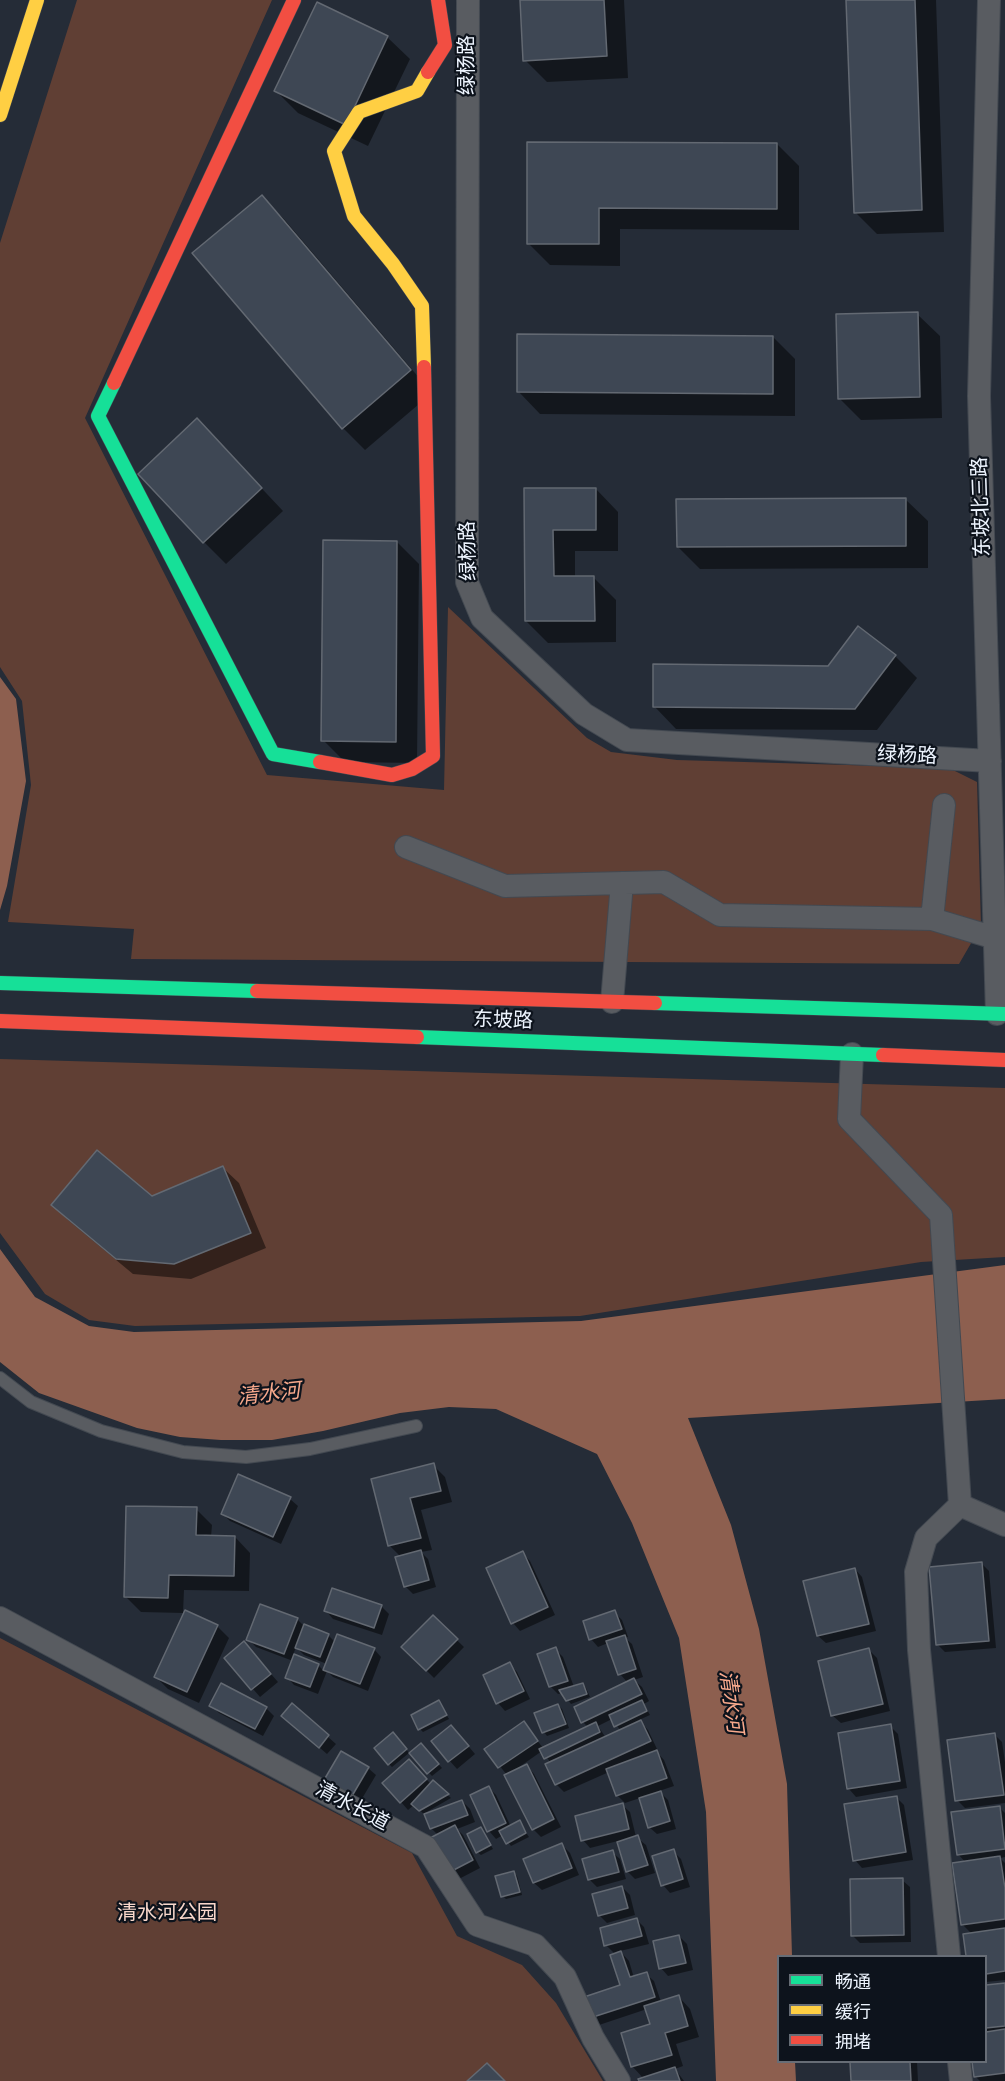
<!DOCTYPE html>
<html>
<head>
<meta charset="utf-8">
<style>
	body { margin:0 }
	#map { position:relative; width:1005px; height:2081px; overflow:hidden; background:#252c37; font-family:"DM Sans","Noto Sans SC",sans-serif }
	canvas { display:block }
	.legend { position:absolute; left:777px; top:1955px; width:210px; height:108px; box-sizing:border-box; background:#0d131c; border:2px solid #676d76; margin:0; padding:8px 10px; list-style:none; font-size:18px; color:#edf4fe }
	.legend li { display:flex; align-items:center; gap:12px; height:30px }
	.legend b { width:30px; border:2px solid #676d76 }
</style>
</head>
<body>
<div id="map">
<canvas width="1005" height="2081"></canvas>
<ul class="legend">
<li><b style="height:8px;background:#16e098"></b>畅通</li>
<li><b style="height:8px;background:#ffcf43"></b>缓行</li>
<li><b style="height:8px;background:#f24e42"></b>拥堵</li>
</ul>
</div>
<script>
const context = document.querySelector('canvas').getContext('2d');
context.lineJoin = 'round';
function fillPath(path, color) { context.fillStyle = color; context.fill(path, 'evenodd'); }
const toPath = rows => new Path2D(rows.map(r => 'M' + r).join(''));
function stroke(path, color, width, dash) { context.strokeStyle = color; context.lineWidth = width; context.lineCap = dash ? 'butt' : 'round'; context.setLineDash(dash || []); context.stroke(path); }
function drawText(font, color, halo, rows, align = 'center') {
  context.font = font + ' "DM Sans","Noto Sans SC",sans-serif'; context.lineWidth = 4.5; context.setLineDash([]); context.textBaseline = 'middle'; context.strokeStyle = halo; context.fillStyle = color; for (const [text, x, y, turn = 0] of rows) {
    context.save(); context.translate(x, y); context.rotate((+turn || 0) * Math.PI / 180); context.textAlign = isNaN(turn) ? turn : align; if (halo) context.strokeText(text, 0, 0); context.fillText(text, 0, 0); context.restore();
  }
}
fillPath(toPath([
	[77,0,272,0,85,418,267,775,444,790,448,607,587,738,611,752,677,760,949,768,977,782,981,926,959,964,131,959,134,929,8,922,31,785,22,701,0,667,0,243],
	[0,1059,1005,1088,1005,1257,921,1262,580,1316,135,1326,89,1320,45,1294,0,1233],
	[0,1638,412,1853,457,1936,522,1965,556,2003,603,2081,0,2081]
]), '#603f34');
fillPath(toPath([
	[0,677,16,699,26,781,7,886,0,910],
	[0,1249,35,1297,89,1326,134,1332,581,1321,1005,1265,1005,1399,688,1418,731,1525,759,1629,787,1784,792,1956,778,1956,778,2062,795,2062,796,2081,716,2081,706,1812,679,1638,632,1523,597,1454,496,1409,449,1407,400,1413,323,1431,272,1440,221,1440,180,1437,137,1428,39,1393,0,1362]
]), '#8d5f4f');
fillPath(toPath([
	[521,0,624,0,628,78,547,82,525,60],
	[848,0,936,0,944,232,877,234,855,212],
	[387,37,410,59,368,146,298,113,276,91],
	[528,143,777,144,799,166,799,230,620,229,620,266,550,265,528,243],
	[262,197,284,219,432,393,365,450,343,428,194,254],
	[917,314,940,336,942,418,861,420,839,398],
	[773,337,795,359,795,416,540,414,518,391],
	[219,443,283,511,226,564,204,542],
	[526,489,596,489,618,512,618,551,575,551,575,578,594,578,616,600,616,642,548,643,526,621],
	[905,499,928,521,928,568,700,569,678,547],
	[397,542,419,564,417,763,345,762,323,740],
	[895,656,917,678,877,730,676,729,654,706,829,667],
	[223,1168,239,1183,266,1248,191,1279,133,1274,68,1220,53,1205,152,1197],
	[433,1465,445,1477,452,1502,421,1510,432,1550,421,1552,428,1559,436,1587,413,1594,405,1586,401,1557,390,1546,373,1480],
	[290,1499,298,1506,281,1544,230,1521,223,1514],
	[196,1509,212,1525,211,1537,235,1537,250,1553,249,1591,184,1590,183,1613,141,1612,125,1596],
	[522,1553,530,1561,555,1615,520,1631,513,1623],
	[981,1563,989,1571,996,1648,945,1652,938,1645],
	[855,1569,862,1577,876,1631,826,1643,818,1636,805,1582],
	[381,1606,389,1614,382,1635,333,1619,326,1611],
	[614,1612,622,1620,628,1637,625,1638,632,1644,643,1677,634,1680,642,1687,649,1701,644,1704,650,1715,639,1720,648,1730,657,1749,655,1750,664,1760,674,1786,659,1791,668,1800,676,1829,657,1834,649,1827,640,1798,625,1803,618,1796,609,1772,564,1792,556,1784,551,1763,542,1751,515,1770,516,1771,527,1766,534,1774,561,1827,541,1837,533,1829,507,1775,486,1749,523,1723,544,1749,588,1727,583,1722,628,1683,620,1674,608,1643,598,1647,591,1639],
	[612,1719,621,1731,606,1738,598,1726],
	[433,1617,464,1647,434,1678,403,1647],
	[297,1619,303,1625,328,1635,335,1642,374,1649,381,1657,368,1691,333,1677,327,1671,318,1694,294,1685,287,1677,293,1661,256,1647,248,1639],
	[296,1647,304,1655,327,1664,324,1671,318,1665,293,1655],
	[217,1626,229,1638,199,1703,168,1689,156,1677],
	[555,1649,563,1657,574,1687,583,1684,586,1688,590,1697,571,1704,563,1693,558,1694,550,1686],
	[869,1650,877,1658,890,1711,841,1723,833,1716,820,1662],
	[251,1651,278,1682,260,1697,226,1658],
	[509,1664,517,1672,530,1699,505,1711,498,1703],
	[439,1702,449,1719,423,1732,420,1729],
	[211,1705,266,1708,274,1716,263,1736,219,1713],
	[292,1705,336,1744,327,1754,291,1723],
	[558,1705,562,1709,569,1728,547,1736,544,1732],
	[890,1726,898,1734,907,1788,856,1797,849,1789],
	[994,1734,1002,1742,1005,1762,1005,1803,965,1808,957,1800],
	[459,1735,475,1754,457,1769,433,1742],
	[396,1737,409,1753,392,1767,389,1764],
	[421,1745,442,1768,432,1776,411,1753],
	[368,1768,376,1775,360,1802,334,1787],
	[416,1769,431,1784,433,1782,451,1798,425,1813,426,1814,462,1801,470,1809,475,1822,457,1829,463,1835,480,1868,457,1880,438,1835,431,1828,425,1813,424,1814,414,1805,408,1810,401,1802],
	[488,1787,496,1795,511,1827,519,1822,529,1837,511,1846,503,1835,496,1839,489,1831],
	[896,1797,904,1805,913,1860,862,1868,855,1860],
	[622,1805,630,1812,636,1837,646,1845,655,1873,635,1879,627,1871,618,1841,590,1848,583,1840],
	[999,1807,1005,1813,1005,1857,1000,1858,1005,1863,1005,1980,986,1982,986,1956,968,1956,965,1935,972,1934,962,1924,966,1863,958,1854],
	[481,1829,493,1849,481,1855,477,1852],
	[562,1845,570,1853,579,1875,542,1890,534,1883,525,1860],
	[673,1851,681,1859,690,1887,670,1893,663,1885],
	[612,1852,620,1859,626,1879,597,1887,590,1880,584,1860],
	[513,1872,517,1876,522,1895,506,1899,503,1896],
	[902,1880,910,1887,911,1942,860,1943,852,1935],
	[622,1887,630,1895,635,1915,607,1923,599,1915],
	[637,1920,644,1927,649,1944,620,1951,629,1961,634,1978,646,1974,654,1981,661,2002,679,1997,690,2009,699,2037,676,2044,683,2066,675,2069,684,2081,641,2081,644,2079,632,2066,652,2025,647,2009,599,2025,592,2017,622,1986,615,1954,606,1945],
	[679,1936,687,1944,693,1970,668,1976,661,1968],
	[1005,1984,1005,2081,980,2081,975,2076,973,2062,986,2062,986,1987],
	[852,2062,917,2062,918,2081,853,2081]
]), '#0007');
const building = toPath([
	[520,0,604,0,607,56,523,61,520,0],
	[846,0,915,0,922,210,854,213,846,0],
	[317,2,388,36,346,125,274,91,317,2],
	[527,142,777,143,777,209,599,208,599,244,527,244,527,142],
	[262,195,411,370,342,429,192,253,262,195],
	[918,312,920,397,838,399,836,314,918,312],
	[517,334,773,336,773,394,517,392,517,334],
	[197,418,262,488,203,543,138,474,197,418],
	[524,488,596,488,596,530,553,530,554,576,594,576,595,621,525,621,524,488],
	[906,498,906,546,677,547,676,499,906,498],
	[323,540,397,541,396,742,321,741,323,540],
	[858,626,896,655,855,709,653,707,653,664,828,666,858,626],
	[97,1150,152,1196,223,1166,251,1233,174,1264,116,1259,51,1205,97,1150],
	[434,1463,441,1491,410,1498,421,1538,388,1546,371,1479,434,1463],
	[238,1474,291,1497,273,1537,221,1514,238,1474],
	[126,1506,197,1507,196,1535,235,1536,234,1576,169,1575,168,1598,124,1597,126,1506],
	[421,1550,429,1580,404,1587,395,1557,421,1550],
	[523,1551,548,1607,511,1624,486,1568,523,1551],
	[982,1562,989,1641,936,1645,929,1567,982,1562],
	[855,1568,869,1624,817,1636,803,1581,855,1568],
	[332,1588,382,1605,374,1628,324,1611,332,1588],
	[260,1604,298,1618,284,1654,246,1640,260,1604],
	[185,1610,218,1625,187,1692,154,1677,185,1610],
	[615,1610,622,1629,589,1640,583,1621,615,1610],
	[433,1615,458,1639,426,1671,401,1647,433,1615],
	[304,1624,329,1634,320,1657,295,1648,304,1624],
	[337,1634,375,1648,360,1684,323,1670,337,1634],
	[625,1635,636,1669,618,1675,606,1641,625,1635],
	[244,1641,271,1674,251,1690,224,1658,244,1641],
	[556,1647,568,1681,549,1687,537,1654,556,1647],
	[869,1648,883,1704,831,1716,818,1661,869,1648],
	[294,1654,319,1664,310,1687,285,1678,294,1654],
	[510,1662,524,1691,496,1704,483,1675,510,1662],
	[634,1678,642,1694,581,1723,574,1707,634,1678],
	[221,1683,267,1707,255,1729,209,1706,221,1683],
	[583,1683,587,1694,566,1701,559,1690,583,1683],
	[439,1700,447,1715,418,1730,411,1715,439,1700],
	[642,1700,647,1711,614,1727,609,1715,642,1700],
	[292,1703,329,1735,319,1748,281,1716,292,1703],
	[558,1704,566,1724,542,1733,534,1713,558,1704],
	[641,1720,651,1741,555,1785,545,1764,641,1720],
	[524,1721,538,1741,498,1768,484,1749,524,1721],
	[596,1722,600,1732,544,1759,539,1749,596,1722],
	[891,1724,900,1781,847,1789,838,1733,891,1724],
	[451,1725,469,1746,448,1762,431,1741,451,1725],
	[393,1732,407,1749,388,1765,374,1748,393,1732],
	[995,1733,1004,1795,955,1801,947,1740,995,1733],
	[421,1743,439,1764,427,1774,409,1753,421,1743],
	[657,1750,667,1778,616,1796,606,1769,657,1750],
	[341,1751,369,1767,352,1796,324,1780,341,1751],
	[409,1759,427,1779,400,1803,382,1783,409,1759],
	[527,1764,554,1819,532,1830,504,1775,527,1764],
	[433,1780,449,1794,419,1811,411,1804,433,1780],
	[489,1786,506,1823,487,1832,470,1795,489,1786],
	[661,1791,670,1821,648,1828,639,1798,661,1791],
	[897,1796,906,1852,853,1861,844,1804,897,1796],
	[462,1800,468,1815,430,1829,424,1814,462,1800],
	[623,1803,629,1829,581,1841,575,1816,623,1803],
	[1000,1806,1005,1849,957,1855,951,1812,1000,1806],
	[520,1820,526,1833,506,1844,499,1831,520,1820],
	[455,1825,473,1860,448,1873,430,1838,455,1825],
	[481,1827,491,1845,476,1853,467,1834,481,1827],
	[638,1835,648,1865,626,1872,617,1842,638,1835],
	[562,1843,572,1868,533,1883,523,1859,562,1843],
	[674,1849,683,1879,661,1886,652,1856,674,1849],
	[613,1850,619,1872,588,1880,582,1859,613,1850],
	[1000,1856,1005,1888,1005,1919,961,1925,952,1863,1000,1856],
	[514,1871,520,1892,501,1897,495,1876,514,1871],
	[903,1878,904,1935,851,1936,850,1879,903,1878],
	[622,1886,628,1908,598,1916,592,1894,622,1886],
	[637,1918,642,1936,604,1946,600,1928,637,1918],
	[1005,1928,1005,1971,986,1974,986,1956,966,1956,963,1934,1005,1928],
	[679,1935,686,1963,659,1969,653,1941,679,1935],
	[621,1951,630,1977,647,1972,655,1997,590,2018,584,1997,620,1985,610,1955,621,1951],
	[1005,1983,1005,2026,986,2028,986,1985,1005,1983],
	[679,1995,688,2026,665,2033,672,2055,631,2067,621,2033,650,2024,644,2006,679,1995],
	[1005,2029,1005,2073,974,2077,972,2062,986,2062,986,2032,1005,2029],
	[850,2062,910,2062,911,2081,851,2081,850,2062],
	[487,2063,505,2081,467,2081,487,2063],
	[675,2067,680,2081,639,2081,638,2079,675,2067]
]);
fillPath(building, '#3e4754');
stroke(building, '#636972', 1.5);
const lane = toPath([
	[0,1378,31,1402,101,1431,183,1452,246,1457,310,1449,416,1426]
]);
const street = toPath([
	[468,0,467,582,482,618,584,714,627,740,990,761],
	[989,0,979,396,997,1014],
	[406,847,505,886,664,882,720,915,932,919,995,938],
	[932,919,944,805],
	[612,1002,622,883],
	[852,1054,849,1119,941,1215,960,1505,926,1538,916,1572,919,1650,949,1956],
	[960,1505,1005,1525],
	[0,1618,426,1847,477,1925,535,1945,565,1977,593,2038,619,2081],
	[959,2062,961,2081]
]);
const fast = toPath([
	[114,383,98,416,273,754,320,762],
	[0,983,257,991],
	[655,1003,1005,1014],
	[417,1037,883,1055]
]);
const slow = toPath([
	[0,115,37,0],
	[424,367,422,306,393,264,354,216,334,151,359,112,417,91,428,72]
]);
const jam = toPath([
	[428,72,445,45,438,0],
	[114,383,294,0],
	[320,762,392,775,412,769,433,756,424,367],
	[257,991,655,1003],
	[0,1021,417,1037],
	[883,1055,1005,1060]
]);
stroke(lane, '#434951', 14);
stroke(street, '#434951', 24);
stroke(fast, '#434951', 15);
stroke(slow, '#434951', 15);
stroke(jam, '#434951', 15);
stroke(lane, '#595c61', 12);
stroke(street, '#595c61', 22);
stroke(fast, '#16e098', 14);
stroke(slow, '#ffcf43', 14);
stroke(jam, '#f24e42', 14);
drawText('20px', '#edf4fe', '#0d131c', [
	["绿杨路",468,65,-90],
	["东坡北三路",982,507,-92],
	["绿杨路",469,551,-92],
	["绿杨路",907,756,3],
	["东坡路",503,1021,2],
	["清水长道",352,1807,28]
]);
drawText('20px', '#f8d7cb', '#0d131c', [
	["清水河公园",167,1914]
]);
drawText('italic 21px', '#f8a98c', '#0d131c', [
	["清水河",269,1395,-6],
	["清水河",730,1702,82]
]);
</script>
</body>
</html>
